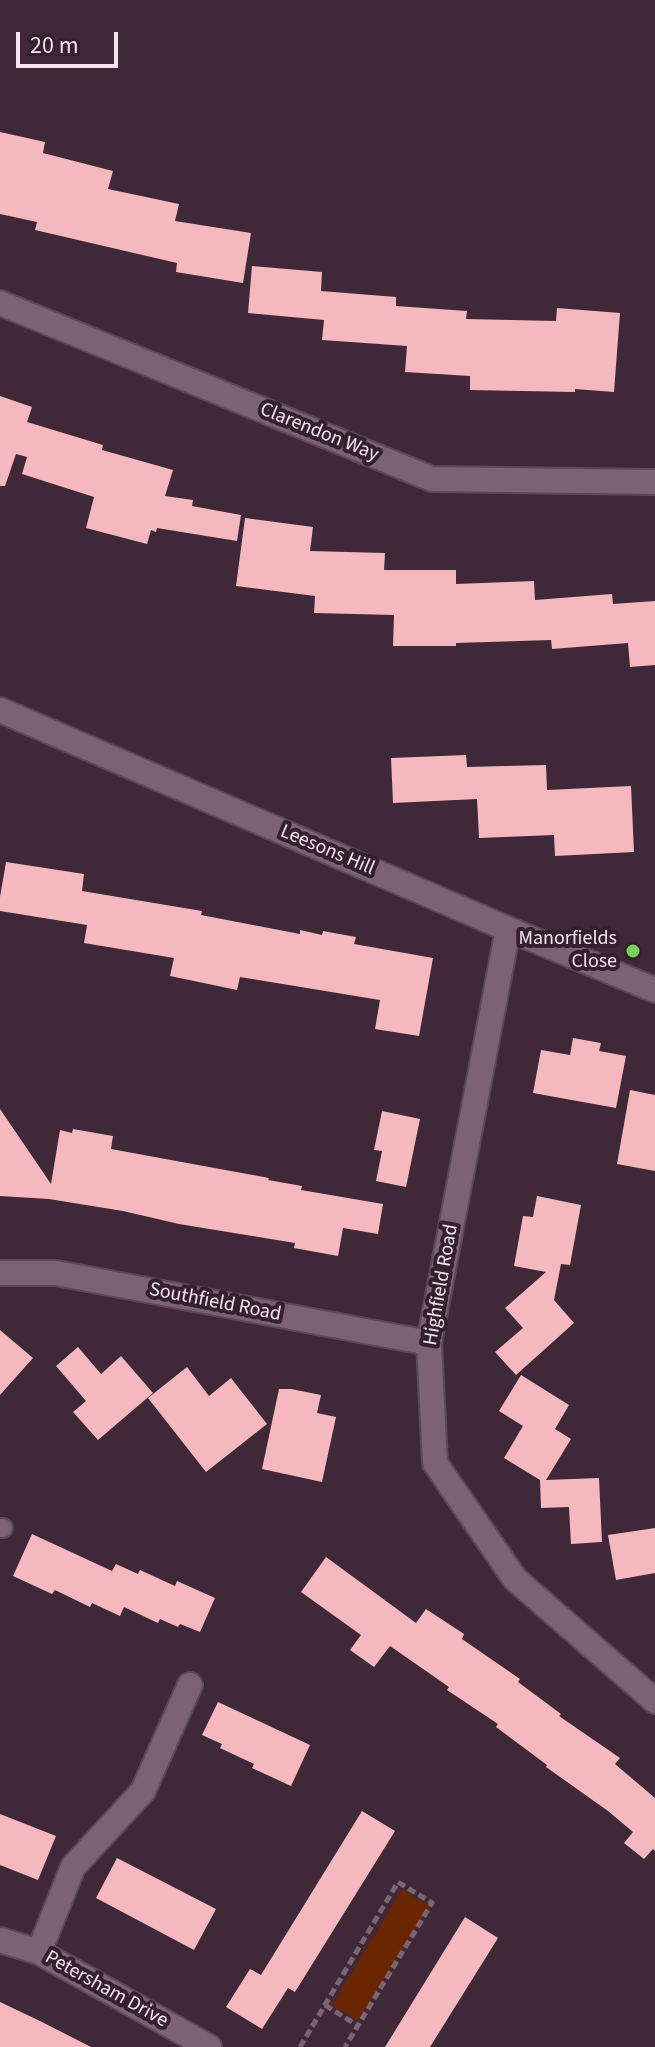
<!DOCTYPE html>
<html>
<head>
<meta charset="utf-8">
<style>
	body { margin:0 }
	#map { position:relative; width:655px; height:2047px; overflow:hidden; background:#3f2938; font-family:"Source Sans 3",sans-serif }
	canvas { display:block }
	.scale { position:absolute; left:16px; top:32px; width:102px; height:36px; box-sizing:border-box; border:4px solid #f3e4ed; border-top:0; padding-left:10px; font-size:24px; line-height:28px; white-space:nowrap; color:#f3e4ed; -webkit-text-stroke:6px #35202e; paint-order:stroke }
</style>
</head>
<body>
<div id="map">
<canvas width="655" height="2047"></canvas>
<div class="scale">20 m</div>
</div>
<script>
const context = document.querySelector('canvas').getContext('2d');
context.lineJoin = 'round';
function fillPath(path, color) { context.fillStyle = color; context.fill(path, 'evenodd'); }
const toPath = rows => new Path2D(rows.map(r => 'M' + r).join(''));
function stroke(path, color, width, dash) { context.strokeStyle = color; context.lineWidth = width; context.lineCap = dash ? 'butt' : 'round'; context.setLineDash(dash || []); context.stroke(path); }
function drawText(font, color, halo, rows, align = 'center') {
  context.font = font + ' "Source Sans 3",sans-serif'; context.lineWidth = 8; context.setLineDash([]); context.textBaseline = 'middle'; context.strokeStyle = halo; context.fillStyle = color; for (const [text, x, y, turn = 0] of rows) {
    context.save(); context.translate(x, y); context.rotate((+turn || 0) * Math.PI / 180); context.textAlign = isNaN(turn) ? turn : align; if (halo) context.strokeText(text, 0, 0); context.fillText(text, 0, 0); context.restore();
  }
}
fillPath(toPath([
	[402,1889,429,1906,358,2021,332,2005]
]), '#6a2600');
fillPath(toPath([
	[0,132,45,142,43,153,113,171,108,189,179,204,175,221,251,233,243,283,176,272,177,263,35,230,37,222,0,214],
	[252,266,322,272,321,291,396,297,396,306,467,311,466,319,556,321,557,308,620,313,614,392,575,389,575,392,470,390,470,376,405,372,407,346,322,340,324,320,248,313],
	[0,396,32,407,27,422,103,445,102,450,173,470,165,496,193,500,192,506,241,515,237,541,157,528,156,532,151,530,147,544,86,528,94,497,22,474,27,457,16,454,5,486,0,486],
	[245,518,313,527,310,551,385,553,384,570,456,570,456,584,534,581,535,600,612,594,613,604,655,601,655,665,630,667,628,643,552,649,551,640,456,643,456,646,393,646,394,615,314,613,315,596,236,586],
	[466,755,467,767,546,765,547,790,631,786,634,852,555,856,554,835,479,838,477,799,393,803,391,758],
	[6,862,84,874,82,891,202,911,201,915,300,934,300,930,322,935,323,931,356,937,354,944,433,958,419,1036,375,1029,380,1000,240,977,237,990,170,976,174,958,84,943,87,925,0,911,0,897],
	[573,1038,601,1043,599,1051,626,1056,616,1108,533,1093,541,1050,570,1055],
	[630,1090,655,1095,655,1171,617,1164],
	[0,1109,51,1184,60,1130,72,1133,73,1129,113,1136,111,1149,269,1178,268,1180,302,1186,301,1190,383,1204,378,1234,343,1228,338,1256,294,1248,295,1243,179,1224,123,1211,49,1199,0,1196],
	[382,1111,420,1119,406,1187,376,1181,382,1151,374,1150],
	[537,1196,581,1205,570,1265,561,1264,554,1300,574,1323,516,1375,495,1352,523,1328,505,1308,546,1272,514,1266,523,1216,533,1217],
	[0,1330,33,1358,0,1395],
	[78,1347,101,1374,121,1356,153,1393,98,1440,73,1412,86,1401,56,1366],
	[187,1367,209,1396,231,1378,267,1424,206,1472,148,1398],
	[521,1375,569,1405,555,1429,571,1439,546,1480,599,1478,602,1542,571,1544,569,1507,541,1508,540,1480,504,1458,523,1426,499,1411],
	[279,1389,291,1389,321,1395,317,1413,336,1417,322,1482,262,1469],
	[655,1528,655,1573,616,1580,608,1535],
	[32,1534,112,1571,116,1564,138,1574,140,1570,175,1586,177,1581,215,1598,200,1632,180,1624,178,1627,160,1619,158,1623,124,1607,120,1616,92,1603,90,1607,55,1590,52,1594,13,1576],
	[326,1557,416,1623,426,1609,464,1634,462,1639,520,1679,518,1682,561,1714,559,1716,620,1758,615,1764,655,1798,655,1851,653,1849,644,1859,624,1843,633,1832,608,1811,546,1767,547,1765,496,1727,498,1724,447,1690,449,1687,390,1646,374,1667,350,1650,361,1635,301,1592],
	[218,1702,310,1745,291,1786,252,1768,254,1764,220,1748,222,1744,202,1735],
	[362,1811,395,1831,295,1992,288,1988,262,2029,226,2007,250,1969,261,1975],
	[0,1814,56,1836,38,1880,0,1865],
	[117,1858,216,1909,194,1950,96,1898],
	[465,1917,498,1938,430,2047,385,2047],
	[0,2002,40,2021,91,2047,0,2047]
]), '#f5b8be');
const lane = toPath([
	[0,1528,3,1528]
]);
const street = toPath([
	[0,303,432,479,655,482],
	[508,929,429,1343,435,1463,515,1579,655,1701],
	[0,1273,56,1273,429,1343],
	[0,1940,39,1952,209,2047],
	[39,1952,73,1867,143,1791,190,1685]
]);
const secondary = toPath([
	[0,710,508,929,655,990]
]);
stroke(lane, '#5b4955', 22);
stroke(street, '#5b4955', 28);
stroke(secondary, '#5b4955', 28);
stroke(toPath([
	[325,2005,358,2026],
	[300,2047,398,1882,432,1903,345,2047]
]), '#7a6673', 5, [8, 4]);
stroke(lane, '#7c6373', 18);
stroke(street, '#7c6373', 24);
stroke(secondary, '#7c6373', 24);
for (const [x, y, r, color] of [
	[633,951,8,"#74d25b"]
]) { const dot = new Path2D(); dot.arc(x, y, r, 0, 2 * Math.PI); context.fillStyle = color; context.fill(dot); stroke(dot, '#35202e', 3); }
drawText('20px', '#f3e4ed', '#35202e', [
	["Clarendon Way",319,433,22],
	["Leesons Hill",327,851,23],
	["Highfield Road",442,1285,-80],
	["Southfield Road",215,1303,11],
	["Petersham Drive",106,1990,29]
]);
drawText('20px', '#f3e4ed', '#35202e', [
	["Manorfields",617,940],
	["Close",617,963]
], 'right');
</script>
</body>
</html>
